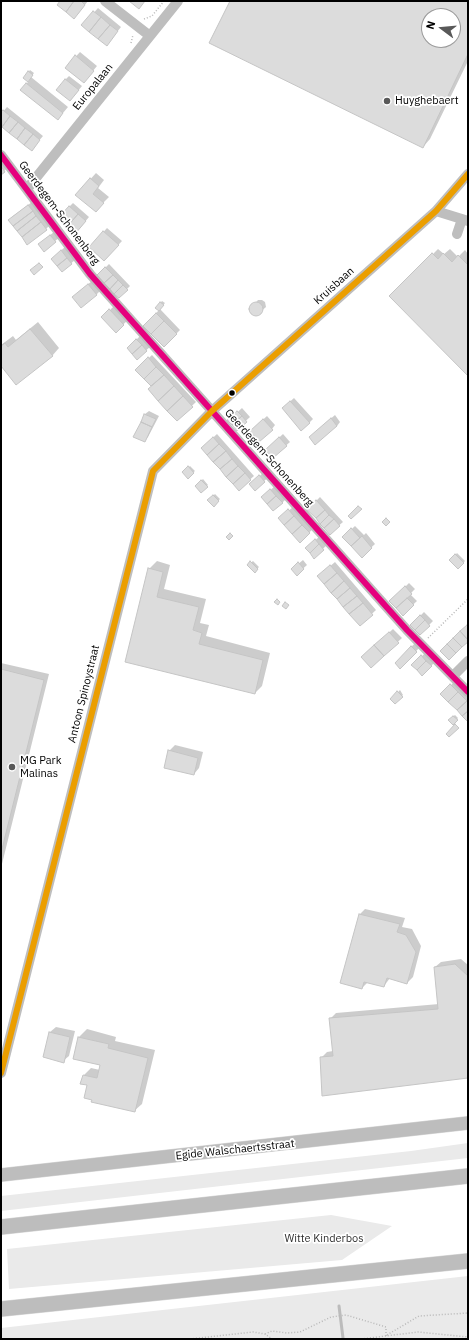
<!DOCTYPE html>
<html>
<head>
<meta charset="utf-8">
<style>
	body { margin:0 }
	#map { position:relative; width:469px; height:1340px; overflow:hidden; background:#fff; font-family:"IBM Plex Sans",sans-serif }
	canvas { display:block }
	.frame { position:absolute; inset:0; border:2px solid #000; pointer-events:none }
	.north { position:absolute; left:421px; top:8px; width:40px; height:40px; box-sizing:border-box; background:#fff; border:1px solid #999; border-radius:50%; rotate:286deg; font-size:11px; font-weight:700; line-height:16px; text-align:center; color:#000 }
	.north::after { content:''; display:block; margin:auto; width:14px; height:18px; background:#595959; clip-path:polygon(50% 0,100% 100%,50% 72%,0 100%) }
</style>
</head>
<body>
<div id="map">
<canvas width="469" height="1340"></canvas>
<div class="frame"></div>
<div class="north">N</div>
</div>
<script>
const context = document.querySelector('canvas').getContext('2d');
context.lineJoin = 'round';
function fillPath(path, color) { context.fillStyle = color; context.fill(path, 'evenodd'); }
const toPath = rows => new Path2D(rows.map(r => 'M' + r).join(''));
function stroke(path, color, width, dash) { context.strokeStyle = color; context.lineWidth = width; context.lineCap = dash ? 'butt' : 'round'; context.setLineDash(dash || []); context.stroke(path); }
function drawText(font, color, halo, rows, align = 'center') {
  context.font = font + ' "IBM Plex Sans",sans-serif'; context.lineWidth = 3.5; context.setLineDash([]); context.textBaseline = 'middle'; context.strokeStyle = halo; context.fillStyle = color; for (const [text, x, y, turn = 0] of rows) {
    context.save(); context.translate(x, y); context.rotate((+turn || 0) * Math.PI / 180); context.textAlign = isNaN(turn) ? turn : align; if (halo) context.strokeText(text, 0, 0); context.fillText(text, 0, 0); context.restore();
  }
}
fillPath(toPath([
	[468,1143,468,1158,1,1211,1,1196,411,1151],
	[331,1215,392,1226,342,1260,9,1289,7,1249],
	[468,1276,468,1339,1,1339,1,1328]
]), '#eaeaea');
fillPath(toPath([
	[62,1,88,1,78,14],
	[231,1,468,1,468,61,430,139,423,147],
	[429,16,453,16,453,40,429,40],
	[98,8,121,27,110,41,83,25],
	[80,52,97,66,87,78,66,67],
	[30,70,34,73,31,77,68,107,58,119,26,84,29,81,24,78],
	[69,76,82,86,74,96,65,80],
	[7,107,43,136,32,149,1,125,1,114],
	[1,158,8,168,1,173],
	[96,173,104,180,98,188,109,197,101,205,76,195],
	[32,202,50,225,46,229,13,216],
	[73,203,89,217,79,229,69,207],
	[107,228,122,241,108,256,90,247],
	[54,232,59,238,55,241,39,244],
	[65,247,75,260,62,271,56,255],
	[438,249,444,254,450,249,458,257,465,250,468,254,468,374,391,296],
	[109,264,130,286,119,297,98,275],
	[92,281,100,291,96,295,77,293],
	[258,300,262,300,265,302,266,307,258,314,255,315,252,313,250,309],
	[162,301,165,303,160,309,180,330,164,346,144,326,159,310,156,308],
	[114,306,127,321,116,331,103,317],
	[38,322,59,348,52,356,1,364,1,345,13,336,16,340],
	[140,336,150,347,137,358,128,348],
	[152,355,196,402,177,420,152,386,136,370],
	[294,398,313,419,309,423,283,408],
	[242,408,250,417,237,429,229,420],
	[149,411,159,416,148,437,144,441,135,436,145,414],
	[335,415,340,422,337,426,314,433],
	[267,416,275,425,272,429,255,427],
	[217,434,254,476,239,489,202,448],
	[283,434,290,442,273,457,270,446],
	[190,466,195,471,188,477,183,472],
	[263,473,268,478,264,481,254,481],
	[203,479,208,485,201,492,196,486],
	[275,486,286,499,282,503,266,494],
	[215,494,220,499,214,505,209,500],
	[320,497,343,522,330,533,308,509],
	[293,507,313,529,300,541,280,518],
	[355,526,364,535,366,533,375,544,362,556,343,537],
	[319,537,327,545,314,557,306,548],
	[457,553,465,561,458,568,451,560],
	[303,560,307,565,297,574,292,569],
	[157,561,170,565,164,589,206,599,200,623,209,625,206,636,270,653,262,686,255,693,126,661,149,569],
	[253,561,259,567,255,571,248,565],
	[335,562,376,610,360,625,322,573],
	[409,583,415,589,410,594,417,601,403,614,391,601],
	[424,612,433,621,420,634,411,625],
	[393,629,402,638,371,667,366,654],
	[415,643,420,647,400,668,396,663],
	[425,653,435,662,422,675,413,665],
	[1,663,49,674,1,868],
	[455,681,468,695,468,719,442,694],
	[400,690,403,695,395,703,391,699],
	[455,715,458,718,453,724,449,720],
	[175,745,203,752,199,768,194,774,169,751],
	[365,909,405,918,402,927,412,929,421,946,413,977,407,983,390,978,384,986,368,982,362,988,360,914],
	[461,959,468,965,468,1077,321,1058,327,1052,333,1051,330,1019,336,1013,439,1004,435,967,441,962],
	[56,1027,75,1031,69,1056,63,1061,50,1032],
	[87,1029,116,1037,115,1041,155,1050,142,1104,134,1111,88,1085,82,1083,84,1075,91,1068,100,1070,101,1064,74,1058,79,1037]
]), '#0003');
stroke(toPath([
	[339,1306,343,1338]
]), '#bcbcbc', 3);
const building = toPath([
	[60,1,74,1,66,12,57,5,60,1],
	[74,1,81,1,85,5,74,19,66,12,74,1],
	[129,1,145,1,139,9,129,1],
	[230,1,468,1,468,54,423,148,209,43,230,1],
	[429,16,453,16,453,40,429,40,429,16],
	[93,11,101,17,89,32,81,25,93,11],
	[101,17,110,25,98,39,89,32,101,17],
	[110,25,118,31,107,46,98,39,110,25],
	[75,55,94,71,84,83,65,68,75,55],
	[28,71,33,75,28,82,23,78,28,71],
	[65,79,79,90,70,101,56,90,65,79],
	[26,83,63,113,58,120,20,90,26,83],
	[3,110,10,116,2,127,1,112,3,110],
	[10,116,18,122,9,133,2,127,10,116],
	[18,122,25,128,17,139,9,133,18,122],
	[25,128,33,134,24,145,17,139,25,128],
	[33,134,40,140,32,151,24,145,33,134],
	[1,166,5,172,1,175,1,166],
	[90,178,99,186,93,194,104,203,96,212,75,195,90,178],
	[28,205,33,211,13,226,8,220,28,205],
	[69,206,78,214,67,227,59,217,69,206],
	[33,211,36,216,17,231,13,226,33,211],
	[78,214,86,221,75,234,67,227,78,214],
	[36,216,41,222,22,237,17,231,36,216],
	[41,222,47,230,27,245,22,237,41,222],
	[103,231,119,245,104,261,89,247,103,231],
	[50,235,56,242,44,252,38,244,50,235],
	[61,250,67,258,57,266,51,259,61,250],
	[432,253,438,259,443,253,452,262,458,255,468,265,468,376,389,296,432,253],
	[67,258,72,264,62,272,57,266,67,258],
	[39,263,43,267,34,275,30,270,39,263],
	[105,267,113,275,104,283,97,275,105,267],
	[113,275,118,280,110,289,104,283,113,275],
	[118,280,123,285,114,294,110,289,118,280],
	[88,284,97,295,81,308,72,297,88,284],
	[123,285,128,290,119,298,114,294,123,285],
	[160,302,164,305,159,311,155,308,160,302],
	'249 309a7 7 0 1 1 14 0a7 7 0 1 1-14 0Z',
	[109,309,124,325,116,333,101,317,109,309],
	[156,313,164,321,151,334,143,326,156,313],
	[164,321,177,334,164,347,151,334,164,321],
	[30,329,53,356,16,385,1,366,1,346,5,343,8,347,30,329],
	[136,339,142,345,132,354,127,348,136,339],
	[142,345,147,351,137,360,132,354,142,345],
	[148,357,156,367,144,379,135,370,148,357],
	[156,367,164,375,151,386,144,379,156,367],
	[164,375,174,386,158,401,148,389,164,375],
	[174,386,183,396,167,411,158,401,174,386],
	[183,396,193,407,177,421,167,411,183,396],
	[290,401,310,423,301,431,282,408,290,401],
	[237,411,242,416,232,425,227,420,237,411],
	[144,414,156,419,152,427,141,422,144,414],
	[242,416,247,422,237,431,232,425,242,416],
	[331,418,337,426,315,445,309,437,331,418],
	[263,419,273,430,259,442,250,431,263,419],
	[141,422,152,427,145,442,133,437,141,422],
	[213,437,219,444,207,455,201,448,213,437],
	[279,437,287,446,273,458,265,450,279,437],
	[219,444,226,451,213,462,207,455,219,444],
	[226,451,232,459,220,469,213,462,226,451],
	[232,459,238,466,226,477,220,469,232,459],
	[188,466,194,473,188,479,182,472,188,466],
	[238,466,245,473,233,484,226,477,238,466],
	[245,473,251,480,239,491,233,484,245,473],
	[259,475,265,482,255,491,249,484,259,475],
	[201,480,208,487,201,493,195,486,201,480],
	[270,489,276,496,267,504,261,497,270,489],
	[213,495,219,501,214,507,207,500,213,495],
	[276,496,283,503,273,511,267,504,276,496],
	[316,500,325,510,316,518,306,509,316,500],
	[358,506,362,509,351,519,348,516,358,506],
	[288,509,294,516,284,525,278,518,288,509],
	[325,510,329,515,320,524,316,518,325,510],
	[329,515,334,519,324,528,320,524,329,515],
	[294,516,302,525,292,534,284,525,294,516],
	[386,518,390,522,386,526,382,522,386,518],
	[334,519,340,526,330,535,324,528,334,519],
	[302,525,310,533,300,543,292,534,302,525],
	[351,528,360,538,351,546,342,537,351,528],
	[230,533,233,536,229,540,226,537,230,533],
	[362,536,372,548,362,558,351,546,362,536],
	[315,539,319,544,310,553,305,548,315,539],
	[319,544,324,550,314,559,310,553,319,544],
	[455,554,464,563,458,569,449,560,455,554],
	[250,561,258,569,255,573,247,565,250,561],
	[298,562,304,569,297,576,291,569,298,562],
	[330,565,337,573,324,584,317,576,330,565],
	[148,568,163,572,157,597,199,607,193,630,202,633,199,644,263,660,255,694,125,662,148,568],
	[337,573,344,581,331,593,324,584,337,573],
	[344,581,350,588,337,599,331,593,344,581],
	[405,586,412,594,396,608,389,601,405,586],
	[350,588,357,596,343,607,337,599,350,588],
	[357,596,363,603,349,614,343,607,357,596],
	[407,598,414,605,403,616,396,608,407,598],
	[277,599,280,602,278,605,274,602,277,599],
	[285,602,289,605,286,609,282,606,285,602],
	[363,603,373,615,360,626,349,614,363,603],
	[420,615,425,620,415,630,410,625,420,615],
	[425,620,430,626,420,635,415,630,425,620],
	[467,625,468,626,468,640,460,631,467,625],
	[460,631,468,640,468,642,462,647,453,638,460,631],
	[389,632,399,643,384,656,374,645,389,632],
	[453,638,462,647,456,653,447,644,453,638],
	[447,644,456,653,449,660,440,651,447,644],
	[374,645,384,656,371,668,361,657,374,645],
	[411,646,417,652,400,669,395,663,411,646],
	[421,655,426,661,417,670,411,665,421,655],
	[426,661,432,666,422,676,417,670,426,661],
	[1,669,44,680,1,853,1,669],
	[450,684,458,692,448,702,440,694,450,684],
	[397,691,403,697,395,704,390,699,397,691],
	[458,692,467,701,457,710,448,702,458,692],
	[467,701,468,702,468,711,462,716,457,710,467,701],
	[468,711,468,720,467,721,462,716,468,711],
	[453,716,458,720,453,725,448,720,453,716],
	[455,724,459,728,449,737,446,734,455,724],
	[168,750,198,758,194,775,164,768,168,750],
	[359,914,400,924,397,932,406,935,416,952,407,984,387,978,384,987,364,982,362,989,340,983,359,914],
	[455,964,468,976,468,1078,322,1096,320,1057,333,1056,329,1018,438,1009,434,967,455,964],
	[49,1032,70,1037,64,1063,43,1057,49,1032],
	[78,1037,109,1044,108,1048,148,1058,135,1112,91,1102,92,1100,84,1098,87,1085,80,1084,83,1075,97,1078,100,1065,73,1059,78,1037]
]);
fillPath(building, '#dcdcdc');
stroke(building, '#c5c5c5', 1);
const major = toPath([
	[1,1175,468,1123]
]);
const highway = toPath([
	[1,1227,468,1176],
	[1,1309,468,1261]
]);
stroke(major, '#dbdbdb', 14);
stroke(highway, '#dbdbdb', 16);
stroke(toPath([
	[144,19,152,16,164,1],
	[131,43,133,35],
	[428,638,468,599],
	[265,1334,272,1331,287,1333,300,1332,331,1317,346,1315,386,1327,386,1336],
	[387,1335,419,1316,468,1313],
	[190,1339,253,1332,265,1334,272,1339],
	[361,1339,418,1332,468,1337]
]), '#b8b8b8', 1.5, [1, 2]);
stroke(toPath([
	[105,1,150,36],
	[1,155,90,274,407,630,468,692],
	[27,189,178,1],
	[436,211,468,221],
	[457,234,462,219],
	[453,676,468,661],
	[1,1073,153,471,212,411,436,211,468,174]
]), '#bebebe', 10);
stroke(major, '#bdbdbd', 13);
stroke(highway, '#bdbdbd', 15);
stroke(toPath([
	[1,155,90,274,407,630,468,692]
]), '#e5007d', 6);
stroke(toPath([
	[1,1073,153,471,212,411,436,211,468,174]
]), '#eb9e00', 6);
for (const [x, y, r, color] of [
	[387,101,4,"#595959"],
	[232,393,3.5,"#000"],
	[12,767,4,"#595959"]
]) { const dot = new Path2D(); dot.arc(x, y, r, 0, 2 * Math.PI); context.fillStyle = color; context.fill(dot); stroke(dot, '#fff', 1.5); }
drawText('11px', '#000', '#fff', [
	["Europalaan",93,87,-51],
	["Geerdegem-Schonenberg",59,213,53],
	["Kruisbaan",334,286,-42],
	["Geerdegem-Schonenberg",269,458,48],
	["Antoon Spinoystraat",84,694,-76],
	["Egide Walschaertsstraat",235,1150,-6]
]);
drawText('11px', '#000', '#fff', [
	["Huyghebaert",395,101],
	["MG Park",20,761],
	["Malinas",20,774]
], 'left');
drawText('11px', '#2f2f2f', '#fff', [
	["Witte Kinderbos",324,1239]
]);
</script>
</body>
</html>
